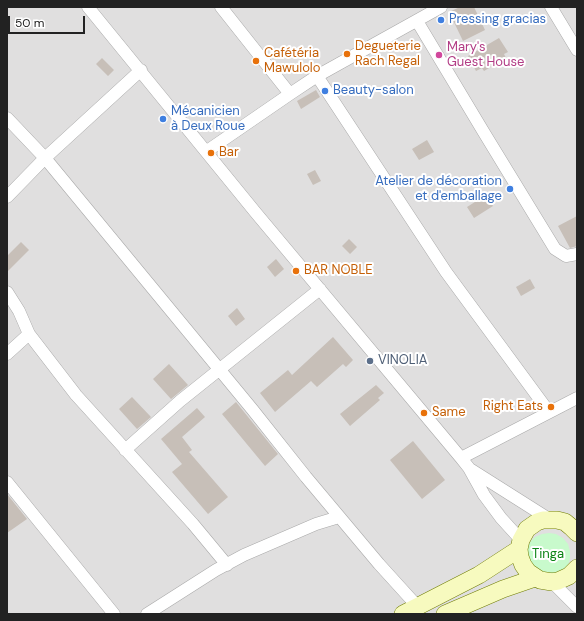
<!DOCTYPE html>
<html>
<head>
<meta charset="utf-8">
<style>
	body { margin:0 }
	#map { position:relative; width:584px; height:621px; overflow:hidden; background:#f2efe9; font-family:"DM Sans",sans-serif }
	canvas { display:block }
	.frame { position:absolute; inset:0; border:8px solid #222; pointer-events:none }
	.scale { position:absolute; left:8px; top:16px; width:77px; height:18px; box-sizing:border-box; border:2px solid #222; border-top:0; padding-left:5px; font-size:12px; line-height:14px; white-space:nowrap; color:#222; -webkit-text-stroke:3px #fff; paint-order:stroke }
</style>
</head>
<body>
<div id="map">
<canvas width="584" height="621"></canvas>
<div class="frame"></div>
<div class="scale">50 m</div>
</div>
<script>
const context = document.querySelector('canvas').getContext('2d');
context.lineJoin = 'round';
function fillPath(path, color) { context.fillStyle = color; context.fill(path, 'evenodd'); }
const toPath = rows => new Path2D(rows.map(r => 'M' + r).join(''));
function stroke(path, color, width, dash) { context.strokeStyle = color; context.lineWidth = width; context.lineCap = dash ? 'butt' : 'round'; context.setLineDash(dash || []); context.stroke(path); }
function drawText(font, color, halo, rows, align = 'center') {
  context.font = font + ' "DM Sans",sans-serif'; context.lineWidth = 4; context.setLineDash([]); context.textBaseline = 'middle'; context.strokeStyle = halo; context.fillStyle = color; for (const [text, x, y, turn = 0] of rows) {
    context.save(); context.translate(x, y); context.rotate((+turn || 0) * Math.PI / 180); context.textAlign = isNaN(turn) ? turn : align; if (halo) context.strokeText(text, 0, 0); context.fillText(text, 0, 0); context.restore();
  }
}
fillPath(toPath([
	[7,7,577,7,577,614,7,614]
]), '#e0dfdf');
fillPath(toPath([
	[549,533,556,534,563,538,568,544,570,551,570,558,568,566,563,571,550,577,528,562,527,548,530,542,535,537,542,534]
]), '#c8facc');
fillPath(toPath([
	[460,7,474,7,485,30,463,41,449,12],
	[499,38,508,52,504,54,506,58,484,71,482,68,476,71,468,56],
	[102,58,114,70,108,76,96,64],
	[316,90,320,97,301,109,297,101],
	[427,140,434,152,419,160,412,149],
	[315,170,321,181,313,185,307,174],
	[486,195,493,206,474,218,467,207],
	[577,216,577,246,570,248,558,226],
	[349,239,357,247,350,254,342,246],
	[21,242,29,250,7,272,7,256],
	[276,259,284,269,275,277,267,267],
	[530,279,535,288,521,296,516,287],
	[237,308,245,319,236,326,228,316],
	[333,337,353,360,346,367,343,364,317,387,311,381,275,412,260,393,288,370,292,375],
	[169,364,188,385,171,399,153,379],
	[376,385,384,393,378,398,380,400,350,426,340,414],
	[132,397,151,417,137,429,119,409],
	[236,402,278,454,265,466,222,414],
	[197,408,205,417,182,437,192,450,189,452,228,497,208,514,172,472,182,464,161,439],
	[413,441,445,480,422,499,390,460],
	[7,494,27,519,7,533]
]), '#c7bfb8');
const minor = toPath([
	[88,7,256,213,461,458,469,468,484,495,501,518,521,540],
	[221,7,290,94],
	[551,7,577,50],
	[417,21,483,131,555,249,566,256,577,254],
	[141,70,45,158,252,409,306,477,379,564,418,607],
	[317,76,446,272,549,412],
	[7,118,45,158,7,197],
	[207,151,290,94,317,76,441,7],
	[7,292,19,311,29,334,76,395,193,524,227,565],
	[7,354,29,334],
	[125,450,180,401,320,289],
	[461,458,577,398],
	[470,469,549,519],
	[7,482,114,614],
	[552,582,577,607],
	[147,614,216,570,244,555,316,524,339,517]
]);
const secondary = toPath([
	[577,533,571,527,565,522,557,520,543,520,537,522,527,529,521,540,519,549,520,557,523,565,528,572,540,580,552,582,558,581,569,576,577,568],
	[403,614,479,575,519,549],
	[445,614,503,589,535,578]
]);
stroke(minor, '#a9a9a9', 13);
stroke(secondary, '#707d05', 18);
stroke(minor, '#fff', 12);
stroke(secondary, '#f7fabf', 17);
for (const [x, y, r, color] of [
	[441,20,4,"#3f7fe0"],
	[347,54,4,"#e8710a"],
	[439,55,4,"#d1479c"],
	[256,61,4,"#e8710a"],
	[325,91,4,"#3f7fe0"],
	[163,119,4,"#3f7fe0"],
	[211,153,4,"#e8710a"],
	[510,189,4,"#3f7fe0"],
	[296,271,4,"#e8710a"],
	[370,361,4,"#5c6f8a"],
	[551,407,4,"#e8710a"],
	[424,413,4,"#e8710a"]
]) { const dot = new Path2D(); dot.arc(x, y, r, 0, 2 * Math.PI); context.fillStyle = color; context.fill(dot); stroke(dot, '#fff', 1.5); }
drawText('13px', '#366cbe', '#fff', [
	["Pressing gracias",449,20],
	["Beauty-salon",333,91],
	["Mécanicien",171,112],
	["à Deux Roue",171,127],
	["Atelier de décoration",502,182,"right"],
	["et d'emballage",502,197,"right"]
], 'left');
drawText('13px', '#c56008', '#fff', [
	["Degueterie",355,47],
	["Rach Regal",355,62],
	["Cafétéria",264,54],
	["Mawulolo",264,69],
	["Bar",219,153],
	["BAR NOBLE",304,271],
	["Right Eats",543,407,"right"],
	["Same",432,413]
], 'left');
drawText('13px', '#b23c85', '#fff', [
	["Mary's",447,48],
	["Guest House",447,63]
], 'left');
drawText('13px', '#4e5e75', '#fff', [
	["VINOLIA",378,361]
], 'left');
drawText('13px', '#0c8416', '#fff', [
	["Tinga",548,555]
]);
</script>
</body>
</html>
